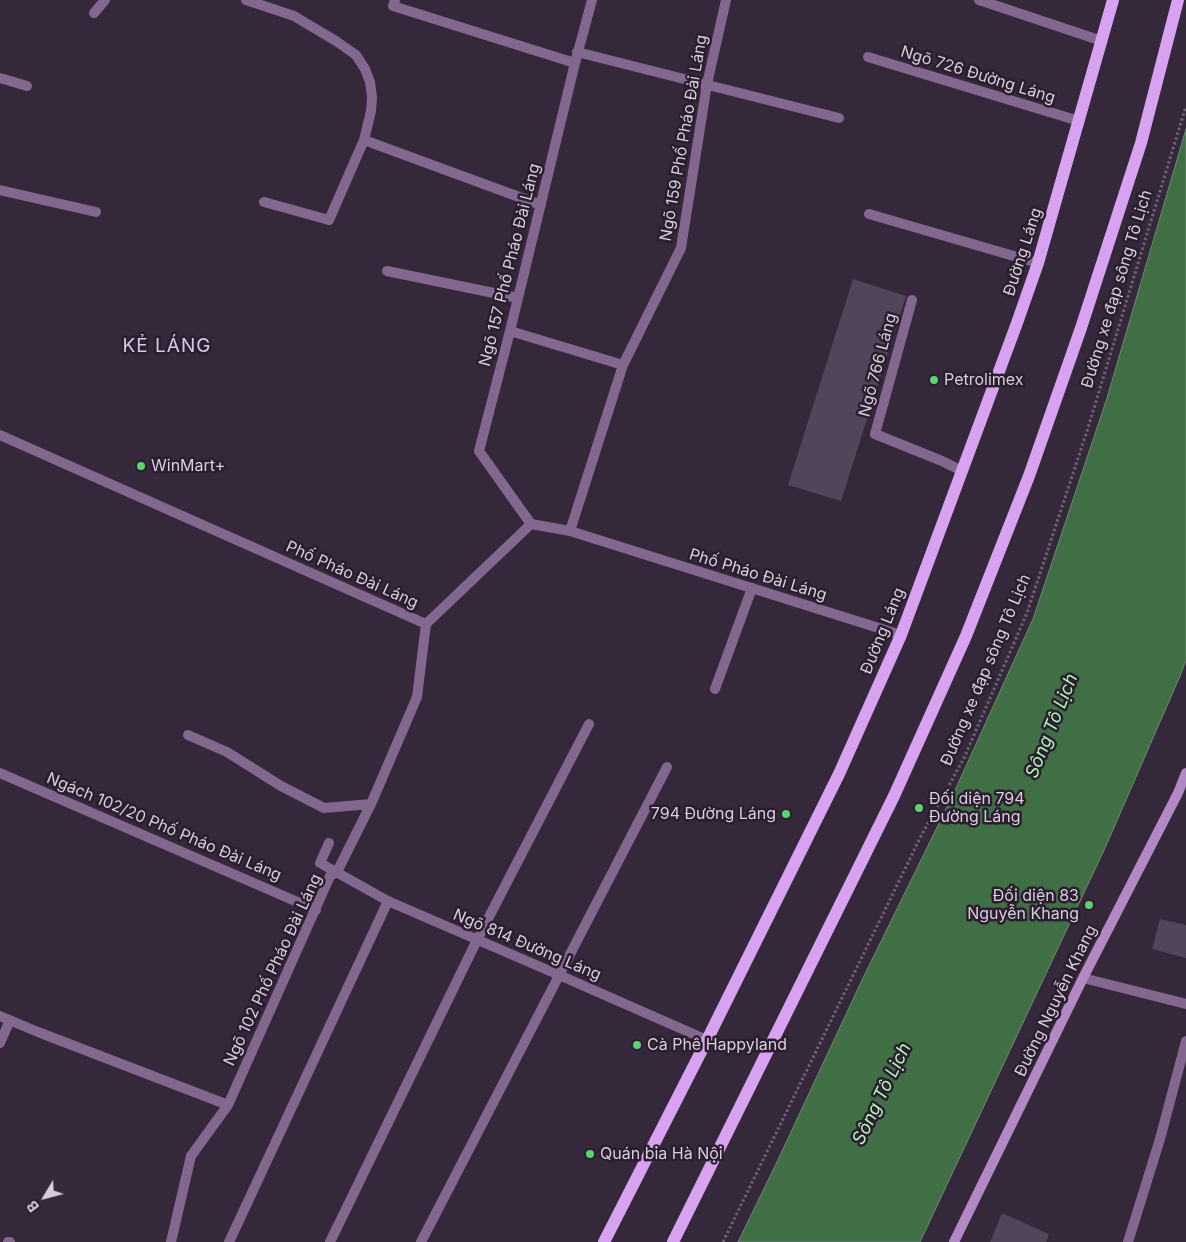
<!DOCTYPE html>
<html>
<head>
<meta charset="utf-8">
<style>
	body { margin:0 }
	#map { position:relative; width:1186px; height:1242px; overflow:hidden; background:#34283a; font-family:Inter,sans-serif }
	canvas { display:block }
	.north { position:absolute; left:20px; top:1172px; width:50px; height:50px; -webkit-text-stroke:4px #2a1e30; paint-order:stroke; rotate:233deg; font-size:14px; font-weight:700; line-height:20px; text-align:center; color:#d6ceda }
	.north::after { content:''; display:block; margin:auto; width:18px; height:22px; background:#d6ceda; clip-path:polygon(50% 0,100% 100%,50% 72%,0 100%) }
</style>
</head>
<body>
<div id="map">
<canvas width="1186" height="1242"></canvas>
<div class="north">B</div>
</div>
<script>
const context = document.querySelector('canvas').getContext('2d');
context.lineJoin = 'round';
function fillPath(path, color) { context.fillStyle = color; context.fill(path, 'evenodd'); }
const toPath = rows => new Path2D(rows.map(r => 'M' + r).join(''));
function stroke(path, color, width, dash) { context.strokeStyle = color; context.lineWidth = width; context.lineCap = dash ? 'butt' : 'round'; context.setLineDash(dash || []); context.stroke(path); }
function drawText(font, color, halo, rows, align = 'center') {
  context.font = font + ' Inter,sans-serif'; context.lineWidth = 5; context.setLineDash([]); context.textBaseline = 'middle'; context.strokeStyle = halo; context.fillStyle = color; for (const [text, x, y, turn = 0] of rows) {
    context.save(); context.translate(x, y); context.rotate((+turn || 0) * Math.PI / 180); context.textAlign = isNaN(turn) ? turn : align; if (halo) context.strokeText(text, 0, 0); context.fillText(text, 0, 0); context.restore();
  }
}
const water = toPath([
	[1186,129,1186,660,1180,676,1105,848,920,1242,738,1242,776,1164,863,978,951,799,1033,619,1107,398,1186,129]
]);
fillPath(water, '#406f45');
stroke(water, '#6d8c72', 1);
fillPath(toPath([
	[853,279,906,296,841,501,788,485],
	[1160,919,1186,925,1186,958,1152,949],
	[1002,1213,1049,1234,1046,1242,990,1242]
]), '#524459');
stroke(toPath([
	[723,1242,921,836,964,758,1027,613,1087,431,1186,106]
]), '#6d6272', 3, [2.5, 2.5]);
stroke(toPath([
	[246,0,294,16,336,41,356,55,365,69,370,82,372,97,371,111,364,140,541,205],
	[395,0,393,6,575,63],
	[979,0,1102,41],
	[94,13,105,0],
	[577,52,839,118],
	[868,57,1079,121],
	[0,78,27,86],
	[0,190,96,212],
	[264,202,329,220,364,140],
	[869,214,1038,263],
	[387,271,518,298],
	[912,300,875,434,942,461,962,471],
	[510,331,623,365],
	[531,524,479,451,510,331,575,63,592,0],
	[570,531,623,365,681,248,707,84,726,0],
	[715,689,752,588],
	[188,735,227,752,281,786,324,808,371,804],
	[0,773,316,910],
	[329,843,320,863,388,901,559,975,707,1040],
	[0,1016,38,1032,228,1105],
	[0,1043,10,1020],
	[8,1242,10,1242],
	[171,1242,191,1156,228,1105,330,876,337,872,371,804,417,697,426,624],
	[229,1242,388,901],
	[330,1242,477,940,589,724],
	[421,1242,667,767],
	[1128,1242,1160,1139,1186,1041]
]), '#82688e', 10);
stroke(toPath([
	[0,435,426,624,531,524,570,531,901,635],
	[1083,978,1186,1004]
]), '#82688e', 10);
stroke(toPath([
	[954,1242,1083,978,1178,793,1186,773]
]), '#b289c5', 10);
stroke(toPath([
	[604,1242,707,1040,839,774,901,635,1017,323,1038,263,1113,0],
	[673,1242,894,796,966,636,1029,476,1081,328,1141,143,1178,0]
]), '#d7a2f0', 12);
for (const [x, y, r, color] of [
	[934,380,5,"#5ad56e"],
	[141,466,5,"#5ad56e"],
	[919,808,5,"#5ad56e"],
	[786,814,5,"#5ad56e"],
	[1089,905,5,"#5ad56e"],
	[637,1045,5,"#5ad56e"],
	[590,1154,5,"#5ad56e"]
]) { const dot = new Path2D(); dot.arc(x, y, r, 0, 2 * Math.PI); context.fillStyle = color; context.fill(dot); stroke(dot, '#2a1e30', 2); }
drawText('16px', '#d6ceda', '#2a1e30', [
	["Ngõ 726 Đường Láng",978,75,17],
	["Ngõ 159 Phố Pháo Đài Láng",684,138,-80],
	["Đường Láng",1023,252,-72],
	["Ngõ 157 Phố Pháo Đài Láng",510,265,-76],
	["Đường xe đạp sông Tô Lịch",1117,289,-73],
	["Ngõ 766 Láng",878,365,-75],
	["Phố Pháo Đài Láng",352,575,24],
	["Phố Pháo Đài Láng",758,575,17],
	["Đường Láng",883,631,-68],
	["Đường xe đạp sông Tô Lịch",986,670,-67],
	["Ngách 102/20 Phố Pháo Đài Láng",164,827,23],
	["Ngõ 814 Đường Láng",527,945,23],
	["Ngõ 102 Phố Pháo Đài Láng",273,970,-65],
	["Đường Nguyễn Khang",1056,1001,-64]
]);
drawText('16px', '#d6ceda', '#2a1e30', [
	["Petrolimex",944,380],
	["WinMart+",151,466],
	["Đối diện 794",929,799],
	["Đường Láng",929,817],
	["794 Đường Láng",776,814,"right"],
	["Đối diện 83",1079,896,"right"],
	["Nguyễn Khang",1079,914,"right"],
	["Cà Phê Happyland",647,1045],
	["Quán bia Hà Nội",600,1154]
], 'left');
drawText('italic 18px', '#aff7b6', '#2a1e30', [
	["Sông Tô Lịch",1052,726,-68],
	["Sông Tô Lịch",882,1094,-64]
]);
context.letterSpacing = '1px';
drawText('19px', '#d8c8e0', '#2a1e30', [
	["KẺ LÁNG",167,346]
]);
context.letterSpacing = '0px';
</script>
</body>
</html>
